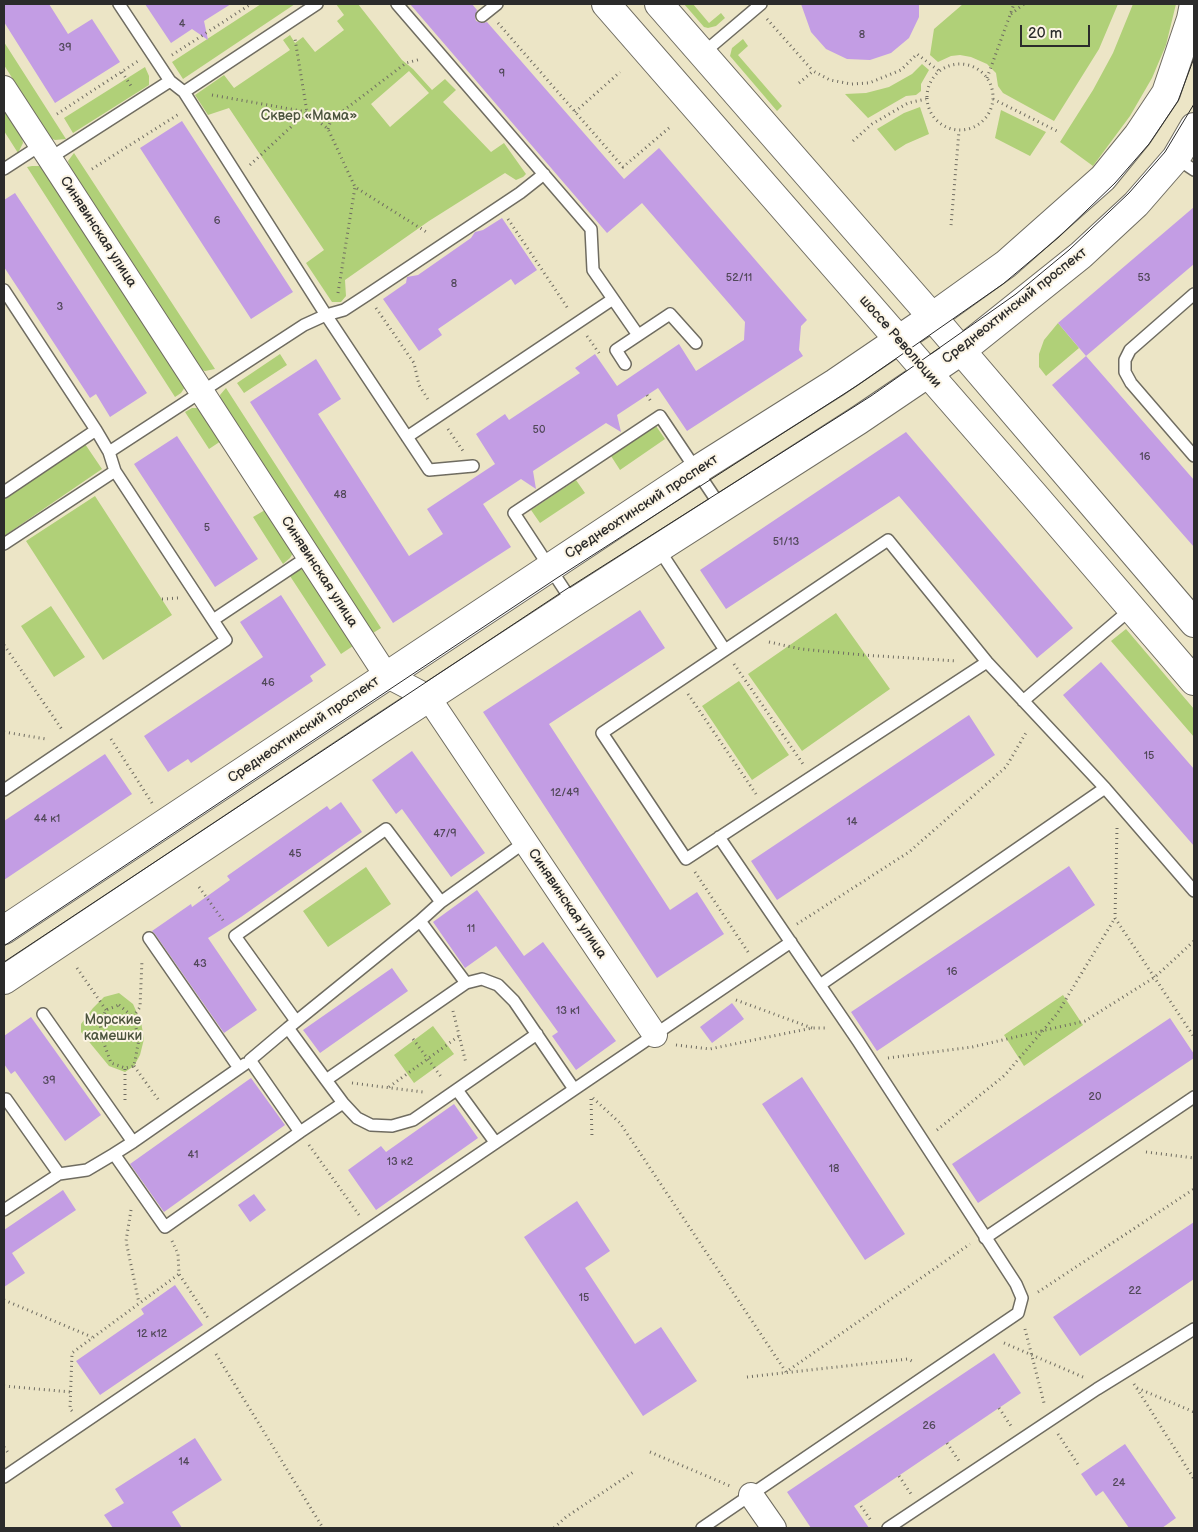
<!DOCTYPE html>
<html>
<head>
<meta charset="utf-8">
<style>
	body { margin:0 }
	#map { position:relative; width:1198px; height:1532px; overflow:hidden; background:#ece5c6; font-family:"Balsamiq Sans",sans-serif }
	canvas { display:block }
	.frame { position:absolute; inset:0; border:5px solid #2b2b2b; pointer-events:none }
	.scale { position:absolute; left:1020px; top:25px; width:70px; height:22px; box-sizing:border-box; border:2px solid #2b2b2b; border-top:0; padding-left:6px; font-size:15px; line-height:18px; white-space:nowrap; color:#2b2b2b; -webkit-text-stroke:4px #fcf5e5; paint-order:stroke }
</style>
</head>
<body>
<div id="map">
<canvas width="1198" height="1532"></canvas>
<div class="frame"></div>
<div class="scale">20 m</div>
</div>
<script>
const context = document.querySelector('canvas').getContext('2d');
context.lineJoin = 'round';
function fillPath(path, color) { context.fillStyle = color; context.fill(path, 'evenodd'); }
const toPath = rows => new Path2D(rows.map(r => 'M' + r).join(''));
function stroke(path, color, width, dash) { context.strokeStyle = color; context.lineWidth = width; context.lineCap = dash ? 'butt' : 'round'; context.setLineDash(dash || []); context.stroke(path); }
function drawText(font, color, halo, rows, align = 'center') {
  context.font = font + ' "Balsamiq Sans",sans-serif'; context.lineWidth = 4; context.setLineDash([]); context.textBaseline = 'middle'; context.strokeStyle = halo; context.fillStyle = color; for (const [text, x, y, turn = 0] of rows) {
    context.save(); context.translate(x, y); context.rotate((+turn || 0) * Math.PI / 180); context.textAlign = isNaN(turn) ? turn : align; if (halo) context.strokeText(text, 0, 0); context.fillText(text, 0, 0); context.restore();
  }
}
fillPath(toPath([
	[261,4,295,4,183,79,172,62],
	[336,4,358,4,402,60,413,69,432,90,445,79,456,90,443,102,491,152,504,143,526,174,523,177,516,180,505,173,429,221,345,280,346,296,341,302,332,302,306,263,324,250,229,108,208,115,195,95,224,75,234,88,290,50,283,40,290,35,295,43,303,37,315,52,344,30,337,21,344,15],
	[409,71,429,93,390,127,371,104],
	[684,4,693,4,709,23,721,13,725,18,716,26,708,28,704,27],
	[963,4,1118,4,1099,49,1054,121,1003,93,998,86,996,73,987,64,971,57,960,55,951,56,938,62,930,55,934,29],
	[1133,4,1176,4,1166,45,1152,78,1130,116,1093,166,1060,142,1093,90,1113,53],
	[743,39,748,46,738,55,782,106,777,111,730,56,732,48],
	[4,42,66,139,55,140,50,138,4,65],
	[922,64,929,70,921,84,921,91,916,95,906,96,868,118,845,94,866,93,889,87,912,74],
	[145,67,149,76,149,85,73,133,64,118],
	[920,107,929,134,906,144,895,151,877,129,904,113],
	[4,109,22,137,23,143,18,153,4,131],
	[1001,110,1046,132,1030,156,995,138],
	[74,153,215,369,205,371,202,370,70,167,68,161],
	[32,166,39,166,44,169,185,387,181,393,175,397,27,167],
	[1058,323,1079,348,1046,376,1039,367,1039,354,1044,340],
	[280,354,287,365,244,393,237,383],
	[226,388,381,628,373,633,221,401,220,395],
	[192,408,199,408,221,441,209,449,185,412],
	[656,426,665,439,620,470,611,456],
	[85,444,102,469,4,536,4,500],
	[576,480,585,493,540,523,531,510],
	[95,496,172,615,103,660,26,541],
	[265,510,293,553,290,558,283,564,253,517],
	[303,569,353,646,341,654,290,576,298,570],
	[51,606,85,657,54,677,21,626],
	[836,613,890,689,802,751,748,674],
	[1126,629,1194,709,1194,737,1111,641],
	[739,681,789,755,752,780,702,706],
	[366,867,391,904,328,947,303,911],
	[119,993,133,1004,141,1022,144,1039,140,1055,134,1066,125,1072,109,1066,81,1032,81,1024,93,1008,104,997],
	[1063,995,1083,1025,1024,1066,1004,1035],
	[433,1026,454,1054,414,1083,394,1055]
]), '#b0d078');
fillPath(toPath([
	[4,4,49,4,68,34,92,19,120,62,55,103,4,22],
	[145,4,231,4,204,21,208,40,192,29,171,43],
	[410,4,472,4,477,10,475,17,476,21,483,23,487,22,624,179,659,148,807,320,801,326,799,350,803,356,687,431,658,388,617,415,621,432,606,423,533,471,536,489,521,479,483,504,511,547,393,623,250,402,316,359,341,399,318,414,409,556,443,534,427,509,495,464,476,434,505,414,509,420,580,373,575,368,595,354,617,386,679,344,696,371,744,340,745,322,642,203,607,233],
	[801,4,919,4,919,17,909,38,891,53,870,60,847,59,826,49,811,32],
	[182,121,293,292,251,319,140,148],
	[15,193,147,393,110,417,96,394,90,398,4,267,4,200],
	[1194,207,1194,264,1086,356,1058,323],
	[502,218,537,270,515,285,511,279,438,329,442,335,419,351,383,299,406,283,407,277,418,275,471,238,475,232,483,230],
	[1086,356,1194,480,1194,547,1052,385],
	[906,432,1073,628,1037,658,899,496,726,609,700,570],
	[177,436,258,559,215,587,134,464],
	[281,595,326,665,310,676,313,681,191,763,188,759,168,772,144,736,263,657,240,622],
	[640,610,665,648,549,724,670,910,697,892,724,934,657,978,483,712],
	[1101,662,1194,769,1194,846,1063,695],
	[969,715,995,755,777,900,751,861],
	[412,751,485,853,451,877,402,809,396,814,372,780],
	[105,754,132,794,4,880,4,821],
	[341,802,362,832,241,917,208,938,257,1010,224,1033,155,934,152,931,191,904,192,907,230,880,227,876,327,806,330,810],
	[1069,866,1095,905,877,1051,851,1012],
	[477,890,524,956,543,942,616,1041,576,1070,552,1036,558,1032,496,946,465,968,433,922],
	[392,968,408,991,320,1053,303,1030],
	[732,1003,744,1019,712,1043,700,1027],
	[31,1017,101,1115,65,1141,15,1071,11,1074,4,1064,4,1036],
	[1170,1018,1194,1054,1194,1058,978,1203,952,1164],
	[802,1077,905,1234,865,1260,762,1104],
	[251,1078,285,1125,164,1212,130,1164],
	[454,1104,478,1138,376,1210,348,1170,381,1146,386,1152],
	[63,1190,76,1210,12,1253,25,1273,4,1287,4,1230],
	[254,1194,266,1210,250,1222,238,1205],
	[577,1201,610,1251,585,1268,635,1344,661,1327,697,1381,643,1416,524,1237],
	[1194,1222,1194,1279,1080,1356,1053,1317],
	[175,1285,203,1325,100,1395,76,1361,144,1314,141,1309],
	[994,1353,1021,1393,854,1506,869,1528,811,1528,787,1492],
	[195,1438,222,1480,172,1512,182,1528,113,1528,104,1515,124,1503,115,1489],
	[1125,1444,1176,1518,1162,1528,1129,1528,1103,1491,1096,1496,1081,1474]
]), '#c39de4');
const lane = toPath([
	[119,4,170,81,184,92,326,315,429,470,473,466],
	[397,4,591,229,593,270,638,335],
	[482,16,497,4],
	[702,54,761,4],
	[184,92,317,4],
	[50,158,170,81],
	[1176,158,1194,170],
	[4,169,41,145],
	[4,290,96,430,109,452,115,471,226,640,4,790],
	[1194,294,1130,350,1125,360,1125,372,1131,383,1194,456],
	[625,364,616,350,670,314,696,343],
	[407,437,613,299],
	[109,452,304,325,326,315,344,310,367,295,520,193,544,174],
	[4,492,96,430],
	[4,544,115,471],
	[658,548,725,650],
	[573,603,514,513,660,416,721,507],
	[213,620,309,556],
	[987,662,686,859,602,733,888,540,987,662,1105,788,1194,891],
	[1023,701,1131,609],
	[525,842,441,902,420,921,466,983,482,979,498,985,514,1001,574,1089],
	[420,921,288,1028,326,1080,466,983],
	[149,938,239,1068],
	[820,985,1105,788],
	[43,1014,133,1142,114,1154,165,1227,300,1132,250,1060,288,1028],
	[296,1021,235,936,386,829,441,902],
	[326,1080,343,1103,357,1118,371,1125,392,1126,413,1120,537,1034],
	[457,1090,495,1142],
	[4,1101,6,1099,59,1174],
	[300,1132,343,1103],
	[133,1142,245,1064],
	[4,1210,59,1174,87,1170,114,1154],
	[985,1238,1194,1097],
	[4,1477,791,942],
	[702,1528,1018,1313,1022,1298,1016,1284,858,1041,719,837],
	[888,1528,1097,1389,1194,1329]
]);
const street = toPath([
	[4,88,386,675,428,697,655,1035],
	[751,1495,774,1528]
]);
const secondary = toPath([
	[4,930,697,470,835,383,932,317,1006,264,1103,178,1138,135,1166,93,1191,19,1194,4],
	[4,980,379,730,573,603,859,420,961,351,1081,255,1136,204,1176,158,1194,127]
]);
const primary = toPath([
	[606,4,1035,496,1194,681],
	[659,4,941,327,1194,623]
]);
stroke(lane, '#6f6c61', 14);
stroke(street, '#6f6c61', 26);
stroke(secondary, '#6f6c61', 30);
stroke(primary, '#6f6c61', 30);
stroke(toPath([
	[1011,14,1024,4],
	[767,19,813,71],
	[498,23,623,167,669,128],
	[172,55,251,4],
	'927 97a33 33 0 1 1 66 0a33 33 0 1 1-66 0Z',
	[122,72,131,86],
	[987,78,1014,4],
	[799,83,813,71,830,80,851,84,869,83,901,70,917,54,939,71],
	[212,95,307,112,328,129,355,187,428,233],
	[993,99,1057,131],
	[575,112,620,72],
	[57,114,138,61],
	[328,129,331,120,406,63,421,59],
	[853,141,872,124,908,103,926,99],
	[250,165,307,112,295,39],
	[92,169,179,114],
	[508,219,569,310],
	[951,225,959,131],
	[338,293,355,187],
	[376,308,414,363,419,385,429,401],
	[587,336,599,353],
	[647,395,652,403],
	[448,429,463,451],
	[162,599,179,598],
	[769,642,801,649,863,655,957,661],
	[4,645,63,731],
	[734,664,803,764],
	[688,694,756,794],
	[4,732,46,739],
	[111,739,152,803],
	[1117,828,1115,918,1194,1037],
	[695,872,748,952],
	[199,887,225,923],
	[797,924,909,852,1006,767,1027,731],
	[77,968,106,1010],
	[736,1000,812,1028],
	[119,1005,133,1017,139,1039,134,1066,125,1068,111,1063,102,1038,100,1024,106,1010,119,1005],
	[453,1011,466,1063],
	[133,1017,140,1007,142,960],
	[413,1039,442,1078],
	[676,1045,710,1049,812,1028,828,1028],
	[888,1058,972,1047,1085,1021,1155,977,1194,941],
	[134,1066,160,1102],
	[352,1083,423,1092],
	[389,1087,459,1036],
	[593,1098,620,1123,786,1372,970,1244],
	[591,1099,592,1138],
	[125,1100,125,1068],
	[937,1130,1005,1075,1057,1014,1115,918],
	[309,1145,359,1215],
	[1146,1152,1194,1158],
	[131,1210,126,1241,139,1303],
	[172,1241,178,1254,179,1274,208,1318],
	[1038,1292,1194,1189],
	[4,1300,92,1337],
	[1025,1329,1044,1403],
	[1004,1343,1083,1377],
	[216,1354,323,1528],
	[747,1377,908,1359,914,1362],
	[1134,1384,1194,1479],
	[4,1386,71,1392],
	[1137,1388,1194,1412],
	[999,1408,1011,1426],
	[72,1411,70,1409,72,1353,179,1274],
	[1058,1434,1079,1466],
	[947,1443,959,1461],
	[4,1447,9,1454],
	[650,1452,730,1486],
	[899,1476,911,1494],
	[861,1506,872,1522],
	[554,1528,566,1517,635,1471]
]), '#6f6c61', 3, [1, 4]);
stroke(lane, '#fff', 11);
stroke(street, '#fff', 24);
stroke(secondary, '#fff', 28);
stroke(primary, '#fff', 28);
stroke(toPath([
	[4,946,557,578,858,385,1003,284,1059,237,1115,183,1149,144,1178,101,1194,58],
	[4,962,565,590,871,396,1016,294,1069,250,1129,193,1165,152,1194,104]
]), '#2b2b2b', 1);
drawText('11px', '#514859', null, [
	["4",182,24],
	["8",862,35],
	["39",65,48],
	["9",502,74],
	["6",217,221],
	["52/11",739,278],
	["53",1144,278],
	["8",454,284],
	["3",60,307],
	["50",539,430],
	["16",1145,457],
	["48",340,495],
	["5",207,528],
	["51/13",786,542],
	["46",268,683],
	["15",1149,756],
	["12/49",565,793],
	["44 к1",47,819],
	["14",852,822],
	["47/9",445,834],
	["45",295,854],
	["11",471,929],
	["43",200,964],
	["16",952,972],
	["13 к1",568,1011],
	["39",49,1081],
	["20",1095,1097],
	["41",193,1155],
	["13 к2",400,1162],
	["18",834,1169],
	["22",1135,1291],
	["15",584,1298],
	["12 к12",152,1334],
	["26",929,1426],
	["14",184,1462],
	["24",1119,1483]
]);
drawText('14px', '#4c543e', '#fcf5e5', [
	["Сквер «Мама»",309,116],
	["Морские",113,1020],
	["камешки",113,1036]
]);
drawText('14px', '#2b2b2b', '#fcf5e5', [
	["Синявинская улица",98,232,57],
	["Среднеохтинский проспект",1015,306,-38],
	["шоссе Революции",900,342,49],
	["Среднеохтинский проспект",642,507,-33],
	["Синявинская улица",319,572,57],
	["Среднеохтинский проспект",304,730,-34],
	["Синявинская улица",567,904,56]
]);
</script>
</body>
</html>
